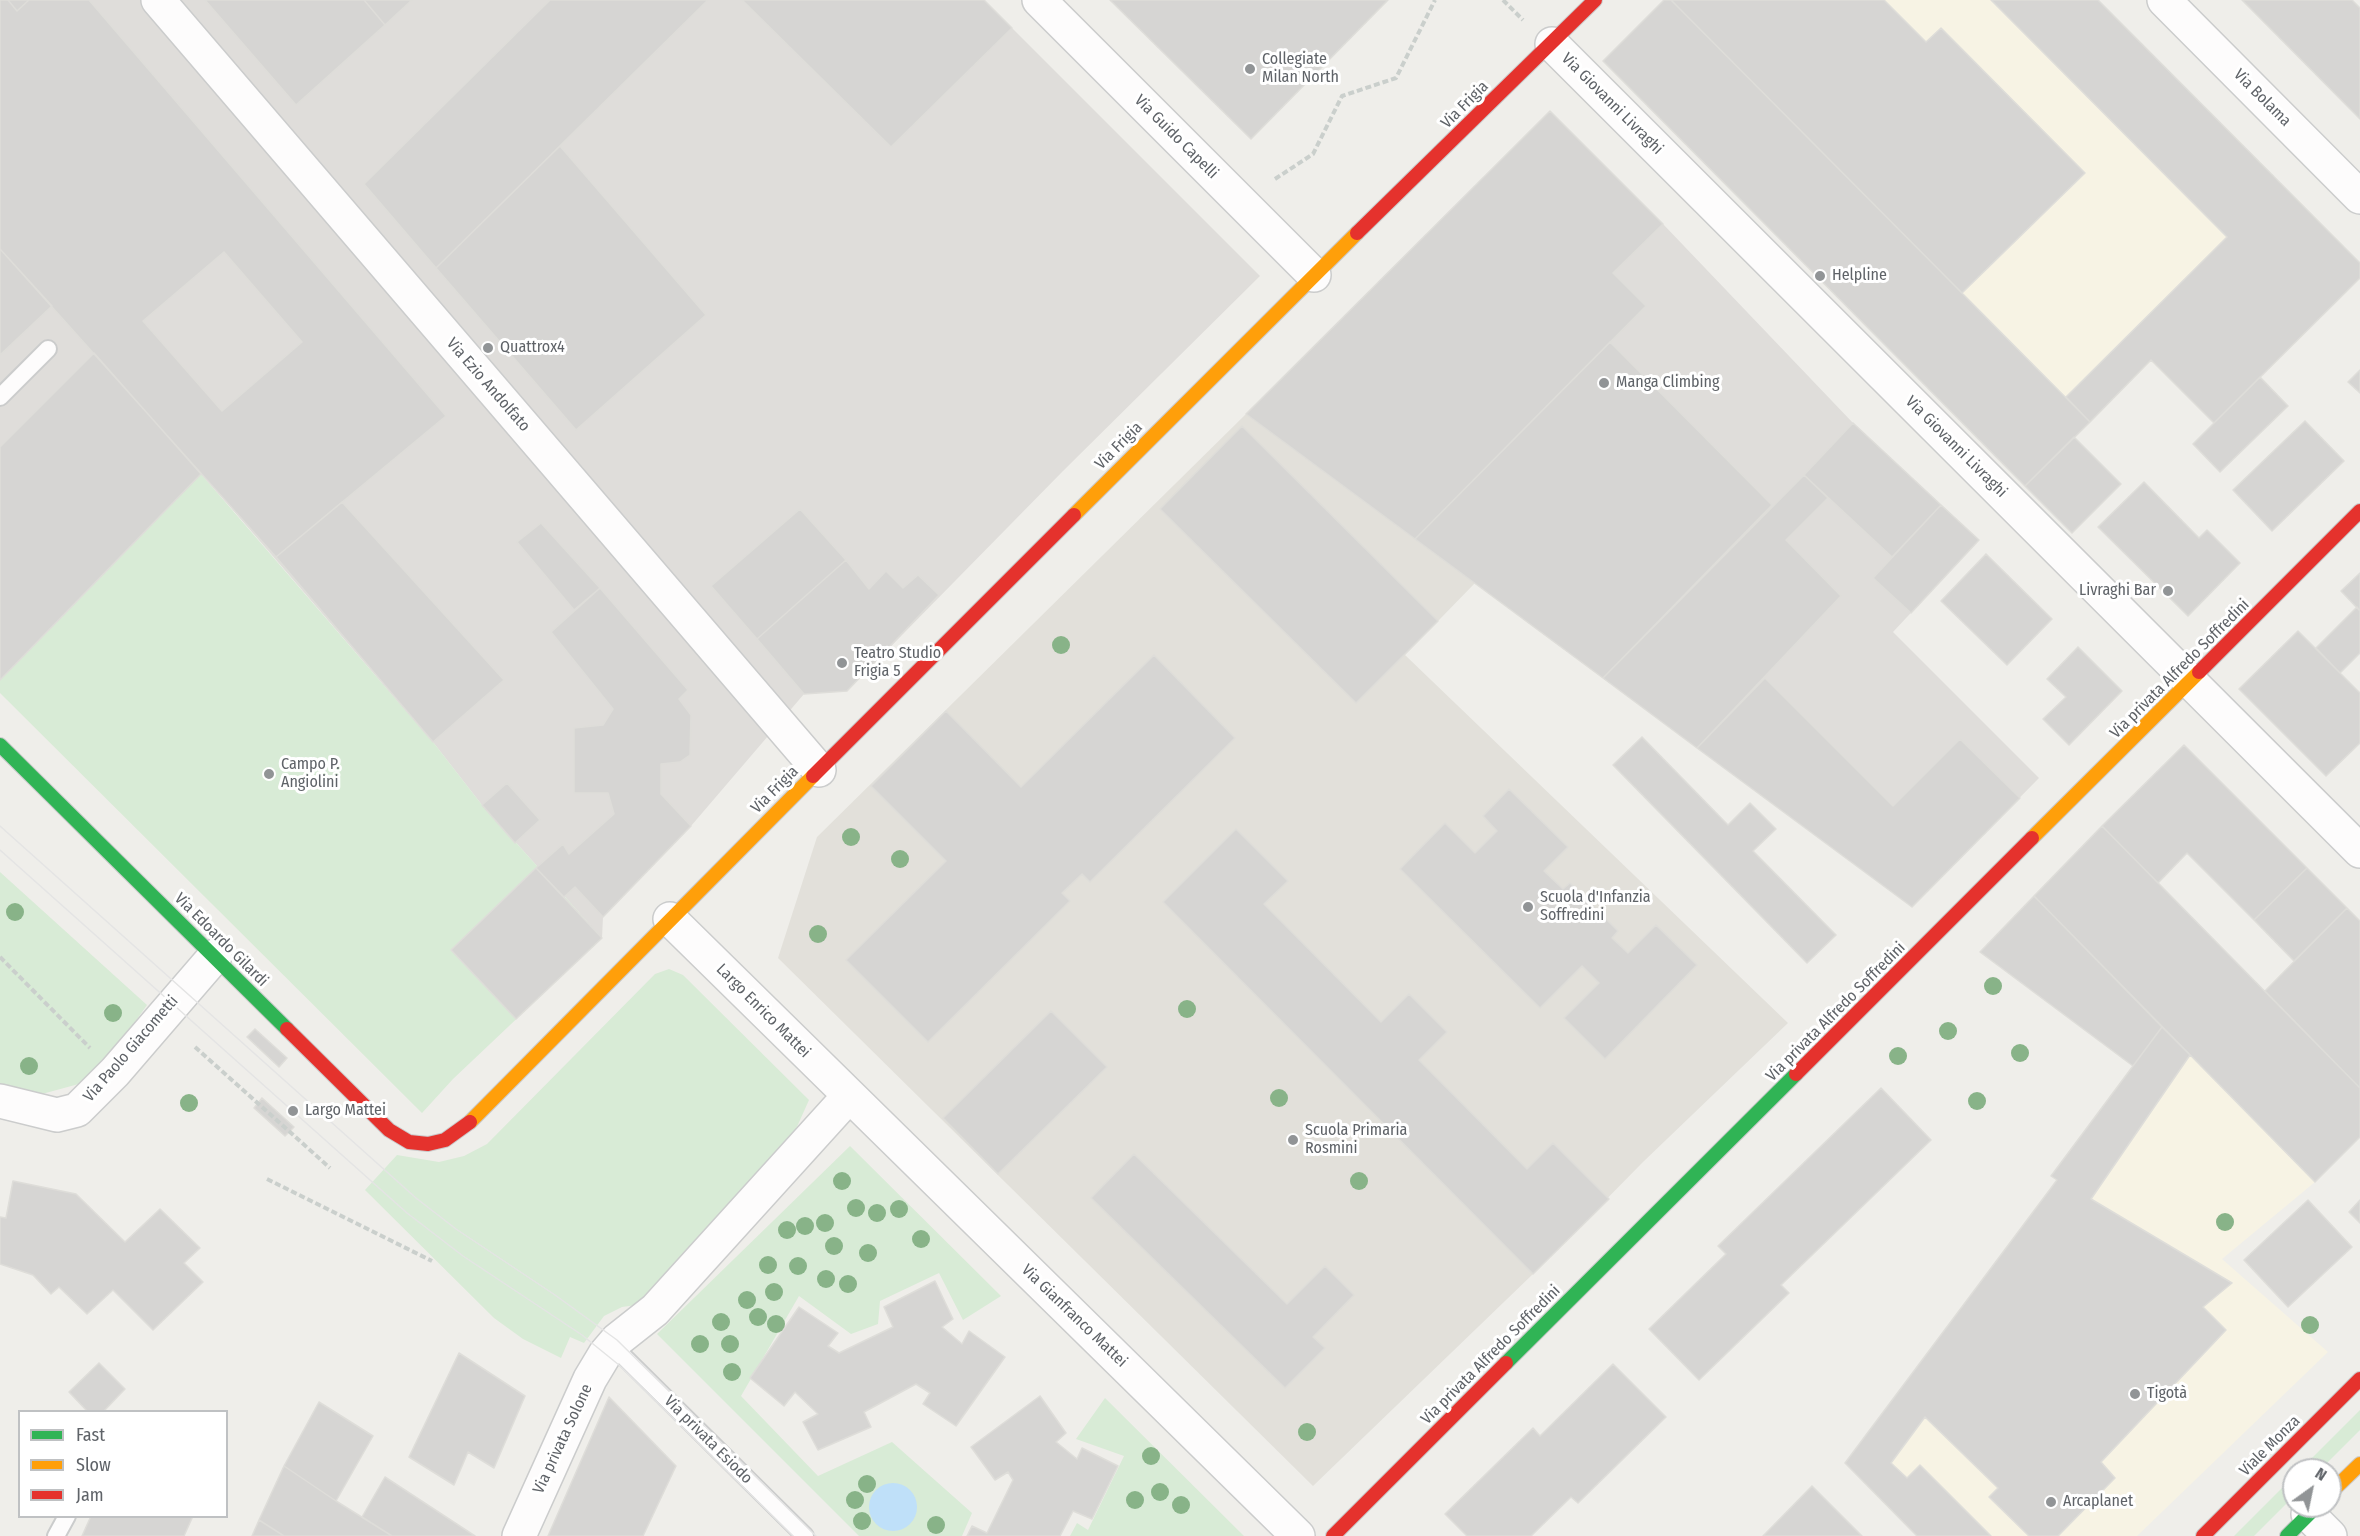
<!DOCTYPE html>
<html>
<head>
<meta charset="utf-8">
<style>
	body { margin:0 }
	#map { position:relative; width:2360px; height:1536px; overflow:hidden; background:#efeeea; font-family:"Fira Sans Condensed",sans-serif }
	canvas { display:block }
	.legend { position:absolute; left:18px; top:1410px; width:210px; height:108px; box-sizing:border-box; background:#fff; border:2px solid #bfc1c3; margin:0; padding:8px 10px; list-style:none; font-size:18px; color:#5f6368 }
	.legend li { display:flex; align-items:center; gap:12px; height:30px }
	.legend b { width:30px; border:2px solid #bfc1c3 }
	.north { position:absolute; left:2282px; top:1458px; width:60px; height:60px; box-sizing:border-box; background:#fff; border:2px solid #bfc1c3; border-radius:50%; rotate:33deg; font-size:16px; font-weight:700; line-height:24px; text-align:center; color:#5f6368 }
	.north::after { content:''; display:block; margin:auto; width:21px; height:27px; background:#919496; clip-path:polygon(50% 0,100% 100%,50% 72%,0 100%) }
</style>
</head>
<body>
<div id="map">
<canvas width="2360" height="1536"></canvas>
<ul class="legend">
<li><b style="height:8px;background:#30b455"></b>Fast</li>
<li><b style="height:8px;background:#ff9f0a"></b>Slow</li>
<li><b style="height:8px;background:#e5322d"></b>Jam</li>
</ul>
<div class="north">N</div>
</div>
<script>
const context = document.querySelector('canvas').getContext('2d');
context.lineJoin = 'round';
function fillPath(path, color) { context.fillStyle = color; context.fill(path, 'evenodd'); }
const toPath = rows => new Path2D(rows.map(r => 'M' + r).join(''));
function stroke(path, color, width, dash) { context.strokeStyle = color; context.lineWidth = width; context.lineCap = dash ? 'butt' : 'round'; context.setLineDash(dash || []); context.stroke(path); }
function drawText(font, color, halo, rows, align = 'center') {
  context.font = font + ' "Fira Sans Condensed",sans-serif'; context.lineWidth = 6; context.setLineDash([]); context.textBaseline = 'middle'; context.strokeStyle = halo; context.fillStyle = color; for (const [text, x, y, turn = 0] of rows) {
    context.save(); context.translate(x, y); context.rotate((+turn || 0) * Math.PI / 180); context.textAlign = isNaN(turn) ? turn : align; if (halo) context.strokeText(text, 0, 0); context.fillText(text, 0, 0); context.restore();
  }
}
fillPath(toPath([
	[1664,0,2098,0,2360,263,2360,278,2214,423,2151,361,2025,486,1603,61],
	[2162,1027,2315,1182,2222,1259,2328,1352,2137,1536,1917,1536,1845,1463,2057,1181,2051,1176]
]), '#f7f3e4');
fillPath(toPath([
	[0,0,984,0,1260,276,1063,471,847,691,804,694,691,826,603,917,602,938,482,805,433,742,202,474,0,680],
	[1550,111,1663,224,1853,423,1979,540,1893,632,2039,778,1912,907,1246,414]
]), '#dfddda');
fillPath(toPath([
	[1246,414,1475,583,1405,655,1788,1023,1643,1162,1533,1274,1313,1486,778,958,817,837]
]), '#e2e0da');
fillPath(toPath([
	[201,474,433,742,482,805,602,938,453,1079,422,1113,0,693,0,680],
	[0,872,147,1005,118,1046,86,1082,42,1094,0,1084],
	[669,969,683,975,809,1100,774,1178,644,1304,622,1307,604,1316,584,1343,570,1337,561,1358,523,1339,494,1318,365,1190,397,1155,439,1162,464,1156,487,1144,655,974],
	[850,1146,1001,1296,963,1320,939,1273,880,1301,878,1324,851,1334,799,1296,741,1396,818,1476,892,1442,972,1513,962,1536,859,1536,657,1334],
	[1105,1398,1244,1536,1070,1536,1077,1523,1088,1530,1124,1456,1076,1439],
	[2360,1410,2360,1430,2320,1470,2300,1470],
	[2294,1476,2294,1496,2254,1536,2234,1536]
]), '#d8ebd6');
fillPath(toPath([
	'869 1507a24 24 0 1 1 48 0a24 24 0 1 1-48 0Z'
]), '#bfe0f9');
const building = toPath([
	[0,0,8,0,17,11,29,0,89,0,446,416,276,557,0,249,0,0],
	[224,252,302,342,222,411,143,321,224,252],
	[8,0,29,0,17,11,8,0],
	[205,0,364,0,385,25,296,105,205,0],
	[364,0,412,0,385,25,364,0],
	[550,0,708,0,436,268,364,184,550,0],
	[742,0,984,0,1012,28,891,147,742,0],
	[1110,0,1388,0,1251,139,1110,0],
	[1664,0,1671,0,2090,422,2025,486,1603,61,1664,0],
	[1671,0,1884,0,1926,42,1941,28,2085,173,1962,293,1671,0],
	[1991,0,2098,0,2360,263,2360,278,2214,423,2151,360,2090,422,2066,397,2227,237,1991,0],
	[2242,0,2352,0,2360,8,2360,119,2242,0],
	[1550,111,1663,224,1613,273,1646,306,1415,539,1246,414,1550,111],
	[560,146,706,315,576,430,436,268,560,146],
	[0,249,52,306,0,355,0,249],
	[1610,342,1772,505,1603,678,1415,539,1610,342],
	[94,353,201,474,0,680,0,447,94,353],
	[2360,370,2360,393,2348,382,2360,370],
	[2260,377,2288,406,2220,472,2193,444,2260,377],
	[2305,421,2344,461,2272,531,2233,490,2305,421],
	[1853,423,1941,505,1892,557,1804,475,1853,423],
	[1242,426,1438,621,1356,703,1160,509,1242,426],
	[2074,437,2121,484,2072,533,2025,486,2074,437],
	[1804,475,1828,498,1786,540,1841,596,1697,748,1603,678,1804,475],
	[2144,482,2199,538,2207,530,2240,563,2188,616,2098,527,2144,482],
	[342,502,504,680,433,742,276,557,342,502],
	[1941,505,1979,540,1911,613,1873,578,1941,505],
	[800,509,846,560,757,639,711,586,800,509],
	[541,523,600,588,574,610,517,542,541,523],
	[1986,554,2052,619,2007,665,1941,601,1986,554],
	[846,560,869,589,886,571,903,588,918,575,939,595,847,691,804,694,757,639,846,560],
	[2360,573,2360,611,2341,591,2360,573],
	[600,588,688,690,679,699,691,715,690,755,680,762,661,764,661,794,691,826,603,917,575,887,564,897,536,868,563,844,569,854,614,814,608,793,574,793,574,728,603,725,613,709,551,632,600,588],
	[2357,607,2360,611,2360,653,2340,673,2316,648,2357,607],
	[2298,631,2360,693,2360,743,2326,776,2239,689,2298,631],
	[2078,647,2122,691,2069,745,2043,719,2066,697,2047,679,2078,647],
	[1154,655,1235,738,1090,882,1082,874,1062,893,1070,901,928,1042,846,960,946,861,871,786,946,711,1021,787,1154,655],
	[1765,678,1893,806,1960,739,2020,798,1912,907,1697,748,1765,678],
	[1642,737,1728,825,1750,803,1776,829,1753,851,1836,935,1807,963,1613,765,1642,737],
	[2184,745,2307,868,2254,920,2187,853,2158,883,2102,826,2184,745],
	[507,783,540,820,515,843,482,805,507,783],
	[1509,789,1568,847,1544,871,1563,889,1570,883,1618,931,1612,938,1628,953,1656,925,1697,965,1605,1059,1564,1018,1599,983,1582,966,1540,1008,1400,869,1445,823,1475,853,1497,831,1483,816,1509,789],
	[2102,826,2360,1088,2360,1137,2315,1182,2034,896,2102,826],
	[1236,829,1288,881,1264,904,1381,1022,1409,994,1447,1032,1419,1060,1527,1169,1553,1143,1609,1199,1533,1274,1163,902,1236,829],
	[536,868,602,938,516,1019,451,950,536,868],
	[2307,868,2347,908,2294,961,2254,920,2307,868],
	[2034,896,2162,1027,2133,1066,1980,952,2034,896],
	[2347,908,2360,921,2360,1088,2265,991,2347,908],
	[1051,1011,1107,1067,998,1174,943,1118,1051,1011],
	[2162,1027,2190,1055,2091,1199,2232,1283,2203,1307,2226,1330,2101,1462,2115,1478,2058,1536,2029,1536,1989,1497,1998,1488,1925,1417,1891,1463,1907,1478,1920,1465,1991,1536,1917,1536,1845,1463,2057,1180,2051,1176,2162,1027],
	[255,1029,287,1058,279,1067,247,1037,255,1029],
	[1881,1088,1931,1140,1781,1285,1789,1293,1699,1380,1649,1329,1726,1254,1718,1246,1881,1088],
	[262,1098,294,1127,285,1136,254,1108,262,1098],
	[1134,1154,1287,1304,1325,1266,1354,1295,1313,1337,1325,1348,1285,1388,1091,1198,1134,1154],
	[13,1181,76,1194,125,1242,160,1209,200,1248,184,1263,203,1282,153,1330,113,1290,87,1314,59,1287,51,1294,33,1275,0,1264,0,1217,6,1218,13,1181],
	[2308,1200,2352,1247,2288,1307,2244,1260,2308,1200],
	[2360,1200,2360,1223,2349,1212,2360,1200],
	[935,1281,953,1319,942,1327,962,1344,969,1331,1005,1357,956,1426,923,1404,930,1393,916,1384,864,1412,871,1427,818,1450,803,1422,818,1414,795,1392,784,1406,750,1378,799,1307,838,1333,828,1346,839,1353,893,1327,884,1307,935,1281],
	[459,1353,525,1396,494,1468,468,1452,454,1485,409,1457,459,1353],
	[99,1363,125,1389,103,1412,88,1412,69,1392,99,1363],
	[1613,1364,1666,1417,1578,1503,1571,1497,1531,1536,1467,1536,1445,1514,1533,1428,1540,1436,1613,1364],
	[1040,1396,1066,1433,1056,1442,1077,1459,1082,1448,1118,1466,1092,1519,1073,1511,1060,1536,967,1536,972,1526,987,1533,1013,1480,1008,1472,995,1480,971,1447,1040,1396],
	[609,1397,676,1466,643,1536,548,1536,609,1397],
	[319,1402,373,1436,336,1501,284,1466,319,1402],
	[284,1466,336,1501,392,1536,284,1536,259,1520,284,1466],
	[385,1477,475,1536,392,1536,362,1517,385,1477],
	[1812,1486,1862,1536,1763,1536,1812,1486],
	[91,1516,193,1516,184,1536,82,1536,91,1516],
	[259,1520,284,1536,252,1536,259,1520]
]);
fillPath(building, '#d6d5d3');
stroke(building, '#deddd9', 1.5);
const lane = toPath([
	[0,397,48,349],
	[612,1345,805,1536],
	[56,1536,67,1516]
]);
const street = toPath([
	[158,0,819,770],
	[1039,0,1314,275],
	[2164,0,2360,197],
	[1552,44,2360,851],
	[670,919,1298,1536],
	[0,1101,57,1115,77,1110,115,1072,215,956],
	[2308,1514,2330,1536],
	[519,1536,590,1379,605,1354,617,1340,655,1310,849,1096]
]);
const fast = toPath([
	[0,745,287,1029],
	[1506,1363,1796,1074],
	[2287,1536,2317,1506]
]);
const slow = toPath([
	[1074,515,1357,233],
	[2032,838,2199,672],
	[470,1122,813,776],
	[2330,1493,2360,1464]
]);
const jam = toPath([
	[1357,233,1595,0],
	[2199,672,2360,511],
	[813,776,1074,515],
	[287,1029,389,1130,409,1142,428,1144,445,1140,470,1122],
	[1796,1074,2032,838],
	[1333,1536,1506,1363],
	[2203,1536,2360,1379]
]);
stroke(lane, '#cbcccc', 20);
stroke(street, '#cbcccc', 36);
stroke(fast, '#cacacb', 16);
stroke(slow, '#cacacb', 16);
stroke(jam, '#cacacb', 16);
stroke(toPath([
	[1503,0,1523,20],
	[1275,179,1313,154,1342,96,1396,78,1435,0],
	[0,957,90,1048],
	[195,1047,330,1168],
	[267,1179,432,1261]
]), '#cacfcc', 4, [6, 3]);
stroke(lane, '#fdfcfc', 16);
stroke(street, '#fdfcfc', 33);
stroke(fast, '#30b455', 14);
stroke(slow, '#ff9f0a', 14);
stroke(jam, '#e5322d', 14);
stroke(toPath([
	[0,826,416,1198,456,1229,555,1295,617,1340,816,1536],
	[0,850,407,1213,463,1256,582,1335,619,1365,793,1536]
]), '#e4e4e4', 1.5);
context.fillStyle = '#88b388';
for (const [x, y] of [
	[1061,645],
	[851,837],
	[900,859],
	[15,912],
	[818,934],
	[1993,986],
	[1187,1009],
	[113,1013],
	[1948,1031],
	[2020,1053],
	[1898,1056],
	[29,1066],
	[1279,1098],
	[1977,1101],
	[189,1103],
	[842,1181],
	[1359,1181],
	[856,1208],
	[899,1209],
	[877,1213],
	[2225,1222],
	[825,1223],
	[805,1226],
	[787,1230],
	[921,1239],
	[834,1246],
	[868,1253],
	[768,1265],
	[798,1266],
	[826,1279],
	[848,1284],
	[774,1292],
	[747,1300],
	[758,1317],
	[721,1322],
	[776,1324],
	[2310,1325],
	[700,1344],
	[730,1344],
	[732,1372],
	[1307,1432],
	[1151,1456],
	[867,1484],
	[1160,1492],
	[855,1500],
	[1135,1500],
	[1181,1505],
	[862,1521],
	[936,1525]
]) { context.beginPath(); context.arc(x, y, 9, 0, 2 * Math.PI); context.fill(); }
for (const [x, y, r, color] of [
	[1250,69,6,"#919496"],
	[1820,276,6,"#919496"],
	[488,348,6,"#919496"],
	[1604,383,6,"#919496"],
	[2168,591,6,"#919496"],
	[842,663,6,"#919496"],
	[269,774,6,"#919496"],
	[1528,907,6,"#919496"],
	[293,1111,6,"#919496"],
	[1293,1140,6,"#919496"],
	[2135,1394,6,"#919496"],
	[2051,1502,6,"#919496"]
]) { const dot = new Path2D(); dot.arc(x, y, r, 0, 2 * Math.PI); context.fillStyle = color; context.fill(dot); stroke(dot, '#fff', 2); }
drawText('16px', '#5f6368', '#fff', [
	["Collegiate",1262,60],
	["Milan North",1262,78],
	["Helpline",1832,276],
	["Quattrox4",500,348],
	["Manga Climbing",1616,383],
	["Livraghi Bar",2156,591,"right"],
	["Teatro Studio",854,654],
	["Frigia 5",854,672],
	["Campo P.",281,765],
	["Angiolini",281,783],
	["Scuola d'Infanzia",1540,898],
	["Soffredini",1540,916],
	["Largo Mattei",305,1111],
	["Scuola Primaria",1305,1131],
	["Rosmini",1305,1149],
	["Tigotà",2147,1394],
	["Arcaplanet",2063,1502]
], 'left');
drawText('16px', '#5f6368', '#fff', [
	["Via Bolama",2262,98,45],
	["Via Giovanni Livraghi",1612,104,45],
	["Via Frigia",1465,105,-45],
	["Via Guido Capelli",1176,137,45],
	["Via Ezio Andolfato",488,385,49],
	["Via Frigia",1119,446,-45],
	["Via Giovanni Livraghi",1956,447,45],
	["Via privata Alfredo Soffredini",2180,669,-45],
	["Via Frigia",775,790,-45],
	["Via Edoardo Gilardi",221,940,45],
	["Largo Enrico Mattei",763,1011,45],
	["Via privata Alfredo Soffredini",1836,1012,-45],
	["Via Paolo Giacometti",131,1049,-49],
	["Via Gianfranco Mattei",1074,1316,44],
	["Via privata Alfredo Soffredini",1491,1355,-45],
	["Via privata Solone",563,1439,-65],
	["Via privata Esiodo",708,1440,45],
	["Viale Monza",2270,1446,-45]
]);
</script>
</body>
</html>
